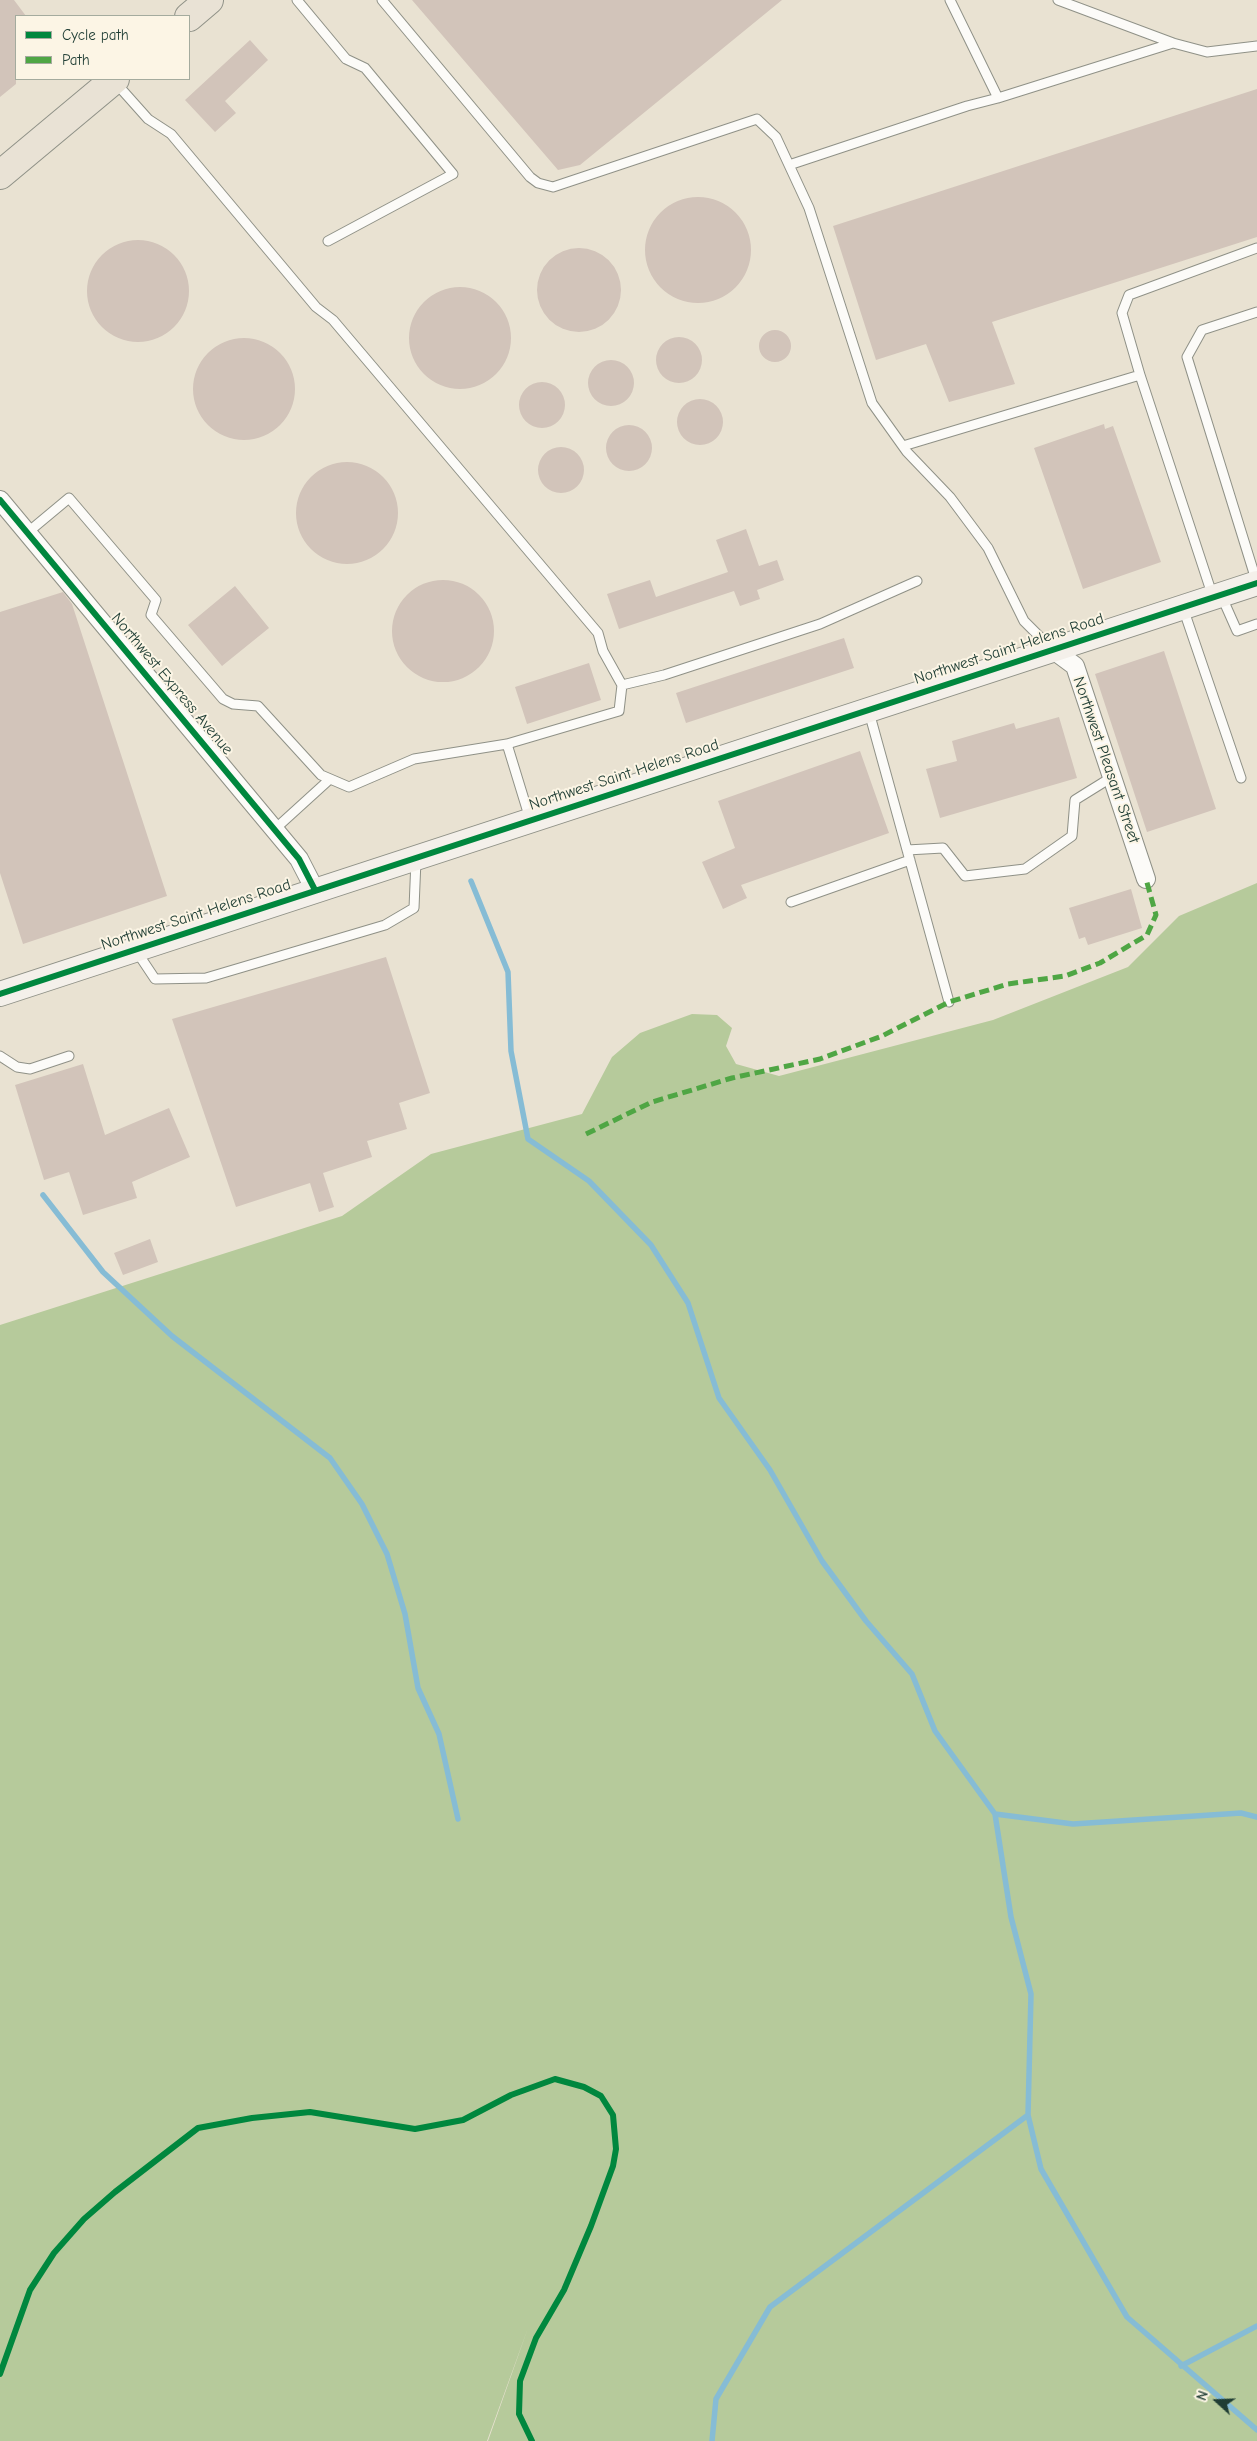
<!DOCTYPE html>
<html>
<head>
<meta charset="utf-8">
<style>
	body { margin:0 }
	#map { position:relative; width:1257px; height:2441px; overflow:hidden; background:#e9e2d2; font-family:"Comic Neue",sans-serif }
	canvas { display:block }
	.legend { position:absolute; left:15px; top:15px; width:175px; height:65px; box-sizing:border-box; background:#fcf5e5; border:1px solid #a4ab9e; margin:0; padding:6px 9px; list-style:none; font-size:15px; color:#1f3d34 }
	.legend li { display:flex; align-items:center; gap:10px; height:25px }
	.legend b { width:25px; border:1px solid #a4ab9e }
	.north { position:absolute; left:1192px; top:2376px; width:50px; height:50px; -webkit-text-stroke:4px #fcf5e5; paint-order:stroke; rotate:290deg; font-size:14px; font-weight:700; line-height:20px; text-align:center; color:#1f3d34 }
	.north::after { content:''; display:block; margin:auto; width:18px; height:22px; background:#1f3d34; clip-path:polygon(50% 0,100% 100%,50% 72%,0 100%) }
</style>
</head>
<body>
<div id="map">
<canvas width="1257" height="2441"></canvas>
<ul class="legend">
<li><b style="height:6px;background:#00873e"></b>Cycle path</li>
<li><b style="height:6px;background:#4fa644"></b>Path</li>
</ul>
<div class="north">N</div>
</div>
<script>
const context = document.querySelector('canvas').getContext('2d');
context.lineJoin = 'round';
function fillPath(path, color) { context.fillStyle = color; context.fill(path, 'evenodd'); }
const toPath = rows => new Path2D(rows.map(r => 'M' + r).join(''));
function stroke(path, color, width, dash) { context.strokeStyle = color; context.lineWidth = width; context.lineCap = dash ? 'butt' : 'round'; context.setLineDash(dash || []); context.stroke(path); }
function drawText(font, color, halo, rows, align = 'center') {
  context.font = font + ' "Comic Neue",sans-serif'; context.lineWidth = 4; context.setLineDash([]); context.textBaseline = 'middle'; context.strokeStyle = halo; context.fillStyle = color; for (const [text, x, y, turn = 0] of rows) {
    context.save(); context.translate(x, y); context.rotate((+turn || 0) * Math.PI / 180); context.textAlign = isNaN(turn) ? turn : align; if (halo) context.strokeText(text, 0, 0); context.fillText(text, 0, 0); context.restore();
  }
}
fillPath(toPath([
	[1257,883,1257,2441,488,2441,528,2328,487,2441,0,2441,0,1325,342,1216,431,1154,582,1114,612,1057,640,1033,692,1014,717,1015,732,1028,726,1046,736,1064,779,1076,993,1020,1128,967,1179,916]
]), '#b6ca9b');
stroke(toPath([
	[471,881,508,972,511,1051,528,1139,589,1181,651,1245,688,1303,719,1398,770,1470,822,1561,866,1621,912,1674,935,1731,995,1814,1011,1917,1031,1994,1028,2115,770,2307,716,2399,712,2441],
	[43,1195,103,1272,172,1336,330,1458,362,1504,387,1554,405,1614,418,1688,439,1734,458,1819],
	[995,1814,1073,1824,1241,1813,1257,1817],
	[1028,2115,1041,2169,1127,2317,1257,2430],
	[1181,2366,1257,2326]
]), '#86bcd5', 5.5);
fillPath(toPath([
	[0,0,14,0,26,16,16,16,16,84,0,97],
	[412,0,782,0,580,165,558,170],
	[250,40,268,60,225,101,236,113,215,132,185,100],
	[1257,89,1257,237,992,322,1015,384,949,402,926,344,876,360,833,226],
	'645 250a53 53 0 1 1 106 0a53 53 0 1 1-106 0Z',
	'87 291a51 51 0 1 1 102 0a51 51 0 1 1-102 0Z',
	'537 290a42 42 0 1 1 84 0a42 42 0 1 1-84 0Z',
	'409 338a51 51 0 1 1 102 0a51 51 0 1 1-102 0Z',
	'759 346a16 16 0 1 1 32 0a16 16 0 1 1-32 0Z',
	'656 360a23 23 0 1 1 46 0a23 23 0 1 1-46 0Z',
	'193 389a51 51 0 1 1 102 0a51 51 0 1 1-102 0Z',
	'588 383a23 23 0 1 1 46 0a23 23 0 1 1-46 0Z',
	'519 405a23 23 0 1 1 46 0a23 23 0 1 1-46 0Z',
	'677 422a23 23 0 1 1 46 0a23 23 0 1 1-46 0Z',
	[1104,424,1105,429,1113,426,1161,562,1083,589,1034,448],
	'606 448a23 23 0 1 1 46 0a23 23 0 1 1-46 0Z',
	'538 470a23 23 0 1 1 46 0a23 23 0 1 1-46 0Z',
	'296 513a51 51 0 1 1 102 0a51 51 0 1 1-102 0Z',
	[746,529,759,566,777,560,784,580,757,590,760,599,740,606,734,591,619,629,607,594,650,580,656,597,728,572,716,540],
	'392 631a51 51 0 1 1 102 0a51 51 0 1 1-102 0Z',
	[235,586,269,628,222,666,188,625],
	[63,592,72,604,167,896,23,944,0,873,0,612],
	[844,638,854,668,686,723,676,693],
	[1164,651,1216,809,1147,832,1095,674],
	[589,663,601,700,527,724,515,687],
	[1059,717,1077,778,940,818,926,769,957,761,952,741,1014,723,1016,729],
	[860,751,889,833,741,885,747,898,723,909,702,862,735,848,718,801],
	[1131,889,1142,928,1088,945,1085,937,1079,939,1069,908],
	[386,957,430,1093,399,1103,407,1129,367,1141,372,1157,323,1173,334,1207,319,1212,310,1183,236,1207,172,1019],
	[83,1064,105,1135,169,1108,190,1157,132,1182,137,1198,83,1215,69,1172,44,1180,15,1085],
	[150,1239,158,1262,123,1275,114,1253]
]), '#d2c4ba');
const service = toPath([
	[297,0,346,59,365,68,453,174,328,241],
	[382,0,530,177,538,183,553,187,757,119,776,137,809,208,872,403,907,452,950,497,988,548,1024,621,1051,648],
	[950,0,998,98],
	[1058,0,1173,43],
	[115,82,148,119,171,134,316,307,333,320,598,633,603,651,622,685],
	[789,165,967,106,998,98,1173,43,1207,52,1257,46],
	[1140,375,1122,313,1129,295,1257,248],
	[903,446,1140,375,1213,597],
	[27,533,69,498,156,600,151,615,223,699,233,704,258,706,321,775,349,787,414,759,507,744,619,711,622,685,664,675,820,624,917,581],
	[1257,583,1187,357,1202,330,1257,312],
	[1221,595,1237,631,1257,624],
	[1183,608,1241,778],
	[869,712,949,1002],
	[507,744,530,819],
	[275,829,330,779],
	[907,850,943,848,965,876,1025,869,1072,836,1075,800,1112,777],
	[791,902,910,860],
	[137,952,155,979,206,978,385,925,414,908,416,860],
	[0,1056,17,1067,30,1069,69,1056]
]);
const minor = toPath([
	[0,500,299,859,315,890],
	[1052,649,1075,666,1146,879]
]);
const secondary = toPath([
	[0,994,1257,583]
]);
const trunk = toPath([
	[189,17,209,0],
	[0,175,115,79]
]);
stroke(service, '#8f9187', 11);
stroke(minor, '#8f9187', 20);
stroke(secondary, '#8f9187', 26);
stroke(trunk, '#8f9187', 30);
stroke(service, '#fcfbf8', 9);
stroke(minor, '#fcfbf8', 18);
stroke(secondary, '#f4f0ea', 24);
stroke(trunk, '#e9e2d5', 28);
stroke(toPath([
	[586,1134,652,1102,732,1078,820,1059,882,1036,949,1002,1008,984,1065,976,1100,963,1147,935,1156,915,1146,879]
]), '#4fa644', 5, [10, 5]);
stroke(toPath([
	[0,500,299,859,315,890],
	[0,994,1257,583],
	[0,2374,30,2290,54,2253,84,2219,115,2192,198,2128,252,2118,310,2112,415,2129,463,2120,511,2095,555,2079,584,2087,601,2096,613,2115,616,2149,613,2166,591,2226,564,2290,536,2338,520,2381,519,2414,532,2441]
]), '#00873e', 6);
drawText('16px', '#1f3d34', '#fcf5e5', [
	["Northwest Saint Helens Road",1009,649,-18],
	["Northwest Express Avenue",172,684,50],
	["Northwest Pleasant Street",1106,760,71],
	["Northwest Saint Helens Road",624,775,-18],
	["Northwest Saint Helens Road",196,915,-18]
]);
</script>
</body>
</html>
